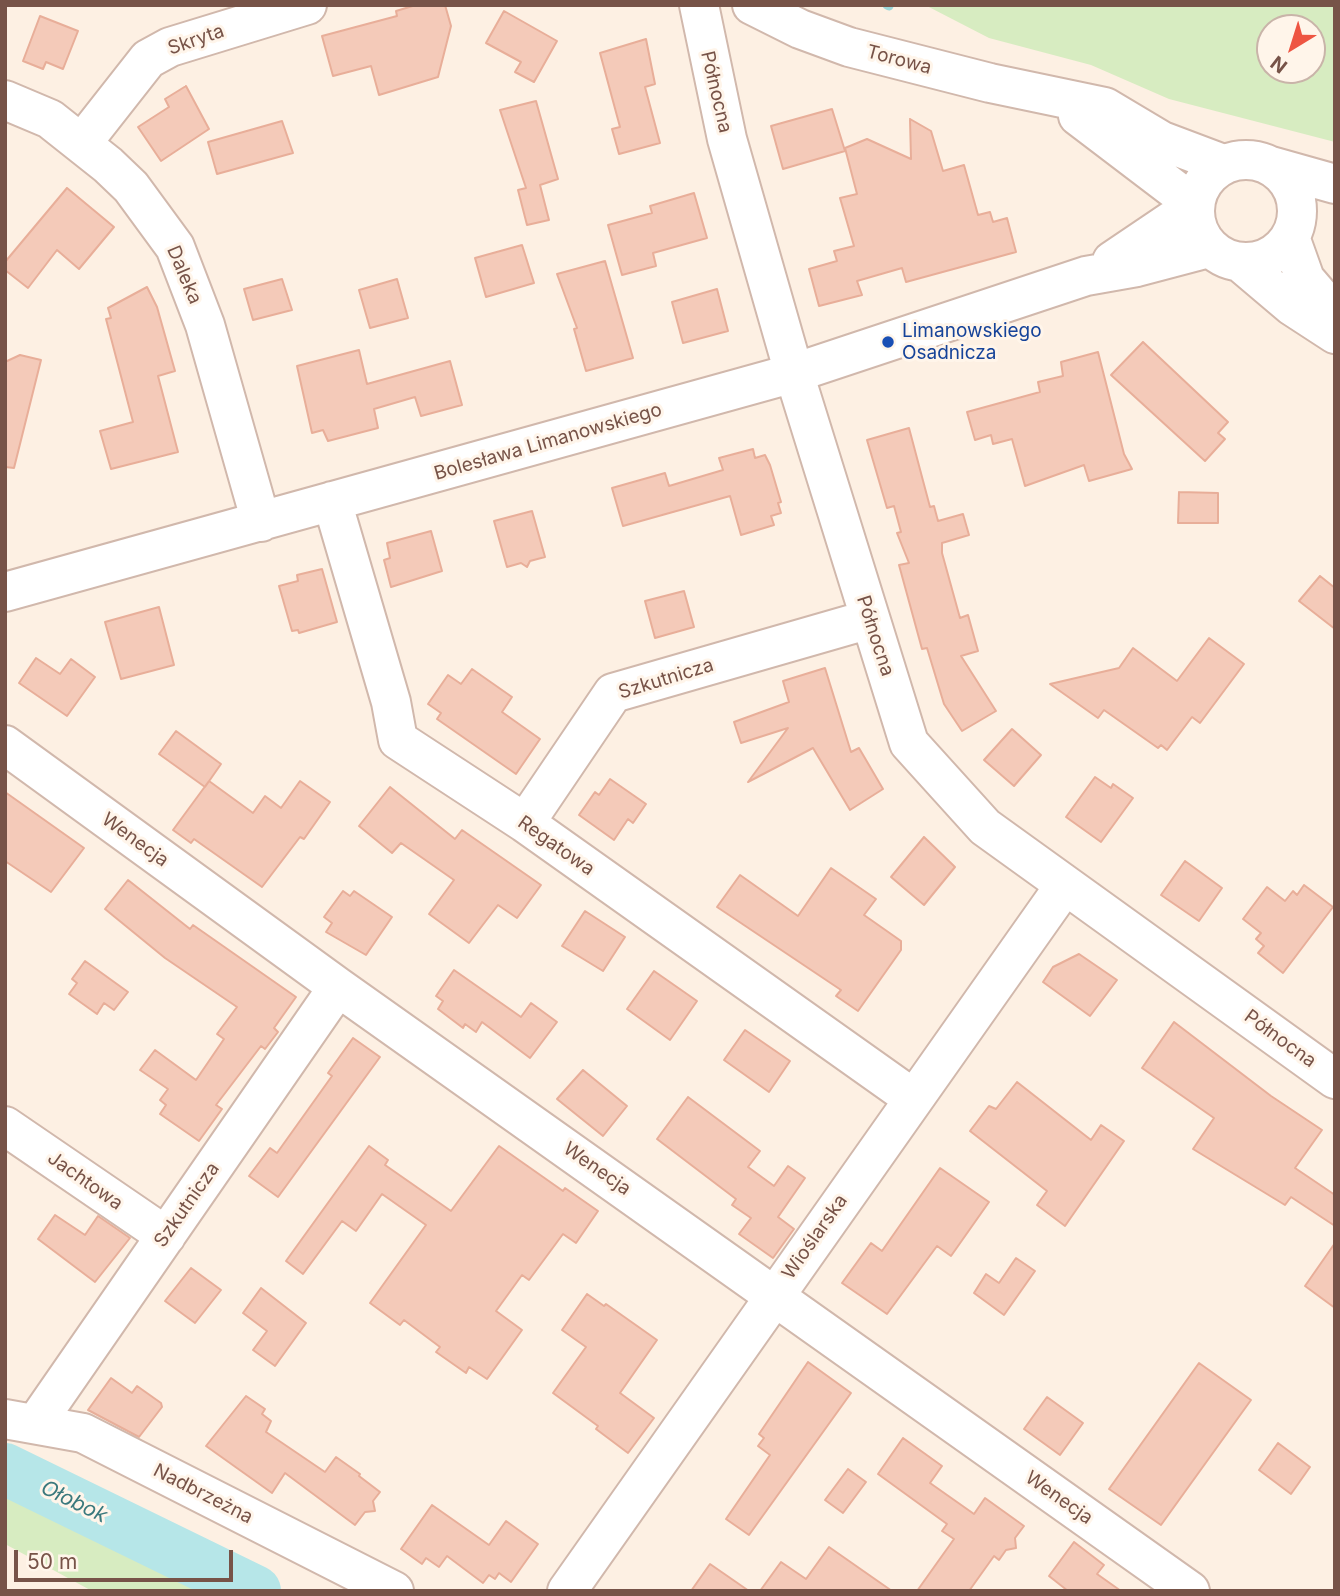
<!DOCTYPE html>
<html>
<head>
<meta charset="utf-8">
<style>
	body { margin:0 }
	#map { position:relative; width:1340px; height:1596px; overflow:hidden; background:#fdf0e3; font-family:Inter,sans-serif }
	canvas { display:block }
	.frame { position:absolute; inset:0; border:7px solid #775348; pointer-events:none }
	.north { position:absolute; left:1256px; top:14px; width:70px; height:70px; box-sizing:border-box; background:#fff5ea; border:2px solid #c9b4a9; border-radius:50%; rotate:218deg; font-size:19px; font-weight:700; line-height:28px; text-align:center; color:#775348 }
	.north::after { content:''; display:block; margin:auto; width:24px; height:32px; background:#ee5542; clip-path:polygon(50% 0,100% 100%,50% 72%,0 100%) }
	.scale { position:absolute; left:14px; top:1550px; width:219px; height:32px; box-sizing:border-box; border:4px solid #775348; border-top:0; padding-left:9px; font-size:21px; line-height:24px; white-space:nowrap; color:#775348; -webkit-text-stroke:5px #fff5ea; paint-order:stroke }
</style>
</head>
<body>
<div id="map">
<canvas width="1340" height="1596"></canvas>
<div class="frame"></div>
<div class="north">N</div>
<div class="scale">50 m</div>
</div>
<script>
const context = document.querySelector('canvas').getContext('2d');
context.lineJoin = 'round';
function fillPath(path, color) { context.fillStyle = color; context.fill(path, 'evenodd'); }
const toPath = rows => new Path2D(rows.map(r => 'M' + r).join(''));
function stroke(path, color, width, dash) { context.strokeStyle = color; context.lineWidth = width; context.lineCap = dash ? 'butt' : 'round'; context.setLineDash(dash || []); context.stroke(path); }
function drawText(font, color, halo, rows, align = 'center') {
  context.font = font + ' Inter,sans-serif'; context.lineWidth = 6; context.setLineDash([]); context.textBaseline = 'middle'; context.strokeStyle = halo; context.fillStyle = color; for (const [text, x, y, turn = 0] of rows) {
    context.save(); context.translate(x, y); context.rotate((+turn || 0) * Math.PI / 180); context.textAlign = isNaN(turn) ? turn : align; if (halo) context.strokeText(text, 0, 0); context.fillText(text, 0, 0); context.restore();
  }
}
fillPath(toPath([
	[925,5,1335,5,1335,142,1169,99,1091,65,989,38],
	[1270,28,1312,28,1312,70,1270,70],
	[5,1491,163,1571,205,1591,92,1591,5,1544]
]), '#d7ecc1');
stroke(toPath([
	[887,5,889,6]
]), '#9cd7da', 9);
stroke(toPath([
	[5,1469,255,1591]
]), '#b6e6e8', 52);
const building = toPath([
	[416,5,445,5,451,26,438,77,379,95,371,66,333,76,322,36,397,16,396,11,416,5],
	[504,11,557,41,534,82,515,72,521,62,486,43,504,11],
	[40,16,78,31,63,69,46,62,43,69,23,61,40,16],
	[646,39,655,84,645,87,660,143,619,154,612,129,620,127,600,53,646,39],
	[186,86,209,129,161,161,138,127,169,107,165,99,186,86],
	[536,101,558,179,540,185,549,220,527,225,518,190,526,188,500,110,536,101],
	[832,109,845,151,783,169,771,126,832,109],
	[910,119,931,131,943,171,964,165,978,215,990,212,993,222,1007,218,1016,252,906,282,902,268,857,281,862,295,819,306,809,269,837,261,834,251,854,246,840,198,857,194,845,148,867,139,911,159,910,119],
	[282,121,293,153,217,174,208,142,282,121],
	[67,188,114,227,79,269,57,250,28,288,5,270,5,262,67,188],
	[694,193,707,238,653,253,656,266,622,275,608,225,652,213,650,206,694,193],
	[522,245,534,283,486,297,475,258,522,245],
	[605,261,633,358,586,371,574,329,577,328,557,274,605,261],
	[282,279,292,310,253,320,244,289,282,279],
	[397,279,408,318,370,328,359,290,397,279],
	[147,287,157,307,175,371,158,376,178,452,111,469,100,431,133,422,106,319,111,318,108,308,147,287],
	[717,289,728,331,683,343,672,302,717,289],
	[1143,342,1228,422,1218,433,1225,439,1205,461,1111,375,1143,342],
	[359,350,367,384,450,361,462,405,421,416,415,397,374,409,378,428,328,441,323,430,312,433,297,366,359,350],
	[1098,352,1124,454,1132,469,1089,481,1084,465,1025,486,1012,439,993,444,991,435,975,440,967,412,1040,392,1038,382,1063,376,1061,362,1098,352],
	[20,355,41,360,14,468,5,467,5,362,20,355],
	[909,428,930,507,934,506,938,521,963,514,969,535,942,543,942,553,960,618,968,615,978,651,961,656,996,711,962,731,944,704,927,648,922,649,899,565,909,563,897,533,901,532,894,506,887,508,867,440,909,428],
	[753,449,755,458,765,455,770,465,781,502,778,503,781,513,771,516,774,525,741,535,730,496,623,526,612,488,665,473,669,486,723,470,719,458,753,449],
	[1179,492,1218,493,1218,523,1178,523,1179,492],
	[532,511,545,557,530,561,527,567,521,563,507,567,494,521,532,511],
	[431,531,442,571,391,587,384,560,390,558,387,543,431,531],
	[322,569,337,622,299,633,298,630,292,631,279,586,298,581,297,575,322,569],
	[1320,576,1335,588,1335,629,1299,601,1320,576],
	[684,591,694,627,655,638,645,601,684,591],
	[159,607,174,665,121,679,105,622,159,607],
	[1209,638,1244,664,1200,723,1192,717,1167,750,1161,745,1158,748,1104,710,1098,718,1050,684,1119,668,1133,648,1177,681,1209,638],
	[36,658,60,674,71,659,95,677,67,716,19,683,36,658],
	[825,668,851,752,859,748,883,789,850,810,813,748,748,782,788,728,741,743,734,722,789,702,783,681,825,668],
	[472,669,512,697,502,712,540,739,516,774,437,719,441,713,428,704,448,675,461,684,472,669],
	[1012,729,1041,755,1014,786,984,760,1012,729],
	[176,731,221,764,205,787,159,754,176,731],
	[1095,777,1111,788,1113,784,1133,798,1101,842,1066,817,1095,777],
	[610,779,646,804,633,823,628,819,614,840,579,815,595,792,599,795,610,779],
	[209,781,253,813,265,796,281,808,300,781,330,802,304,839,300,837,262,887,194,839,191,843,173,830,209,781],
	[390,787,455,839,462,830,541,885,517,918,498,905,469,943,429,914,454,880,401,843,392,853,359,826,390,787],
	[5,792,84,848,51,892,5,861,5,792],
	[924,837,955,867,924,905,891,877,924,837],
	[1185,861,1222,888,1199,921,1161,895,1185,861],
	[831,868,876,899,864,915,901,941,901,950,858,1011,836,996,841,990,717,907,740,875,798,916,831,868],
	[128,880,190,929,193,925,296,997,274,1028,278,1032,265,1049,261,1046,216,1105,222,1109,199,1141,160,1114,166,1105,160,1100,168,1089,140,1070,155,1050,196,1080,224,1039,217,1034,237,1007,165,958,105,909,128,880],
	[1304,885,1333,907,1283,973,1258,953,1264,946,1256,939,1261,933,1243,919,1267,887,1285,901,1293,891,1297,895,1304,885],
	[343,891,350,896,354,891,392,917,366,955,326,932,332,923,324,917,343,891],
	[585,911,625,937,603,971,562,946,585,911],
	[1079,954,1117,980,1090,1016,1043,982,1053,967,1079,954],
	[85,961,128,992,114,1010,104,1003,97,1014,69,994,77,983,72,979,85,961],
	[454,970,521,1017,531,1003,557,1022,530,1058,482,1022,476,1032,465,1024,463,1028,438,1009,443,1001,436,996,454,970],
	[654,971,697,1001,670,1040,627,1009,654,971],
	[1174,1022,1271,1096,1322,1130,1295,1168,1335,1195,1335,1226,1291,1197,1285,1205,1193,1149,1214,1118,1142,1068,1174,1022],
	[745,1030,790,1061,769,1092,724,1060,745,1030],
	[353,1038,380,1057,278,1197,249,1176,270,1148,277,1153,332,1076,328,1073,353,1038],
	[583,1070,627,1106,603,1136,557,1099,583,1070],
	[1017,1082,1091,1140,1101,1125,1124,1141,1065,1226,1037,1205,1047,1191,970,1131,989,1106,996,1109,1017,1082],
	[688,1097,760,1151,748,1167,774,1186,788,1166,805,1178,778,1217,794,1229,773,1258,739,1234,751,1218,732,1205,736,1199,657,1139,688,1097],
	[369,1146,388,1160,385,1165,451,1211,499,1146,563,1191,565,1188,598,1211,576,1243,563,1234,529,1280,522,1275,496,1311,522,1330,487,1379,469,1367,466,1373,436,1352,440,1347,404,1320,400,1325,370,1303,426,1225,382,1194,356,1231,342,1221,303,1274,286,1261,369,1146],
	[940,1168,989,1202,951,1256,937,1246,887,1314,842,1283,871,1243,882,1251,940,1168],
	[55,1215,85,1235,98,1216,130,1238,95,1282,38,1239,55,1215],
	[1335,1243,1335,1308,1305,1286,1335,1243],
	[1016,1258,1035,1271,1004,1315,974,1293,986,1274,999,1283,1016,1258],
	[191,1268,221,1290,195,1323,165,1301,191,1268],
	[261,1288,306,1323,275,1366,253,1350,267,1331,243,1313,261,1288],
	[587,1294,604,1306,606,1304,657,1340,620,1393,654,1418,628,1453,596,1429,598,1426,553,1393,586,1347,562,1330,587,1294],
	[808,1362,851,1393,749,1535,726,1519,770,1455,758,1446,764,1438,759,1434,808,1362],
	[1199,1363,1251,1400,1161,1525,1109,1489,1199,1363],
	[111,1378,132,1393,137,1386,161,1403,162,1407,139,1437,88,1410,111,1378],
	[246,1396,265,1409,262,1414,271,1421,266,1432,325,1472,336,1457,360,1474,359,1476,380,1492,373,1501,375,1511,365,1512,355,1525,285,1473,272,1493,206,1446,246,1396],
	[1047,1397,1083,1423,1060,1455,1024,1429,1047,1397],
	[903,1438,942,1466,930,1483,974,1514,985,1498,1024,1526,1015,1538,1016,1548,1006,1550,999,1560,994,1556,969,1591,917,1591,954,1539,942,1531,947,1524,878,1474,903,1438],
	[1278,1443,1310,1467,1291,1494,1259,1470,1278,1443],
	[848,1469,866,1482,843,1513,825,1500,848,1469],
	[432,1505,489,1545,506,1521,538,1544,511,1582,499,1573,495,1579,489,1575,483,1583,447,1556,439,1567,426,1558,422,1564,401,1549,432,1505],
	[1074,1542,1104,1565,1097,1574,1121,1591,1068,1591,1049,1576,1074,1542],
	[829,1547,892,1591,760,1591,781,1562,806,1579,829,1547],
	[710,1564,749,1591,691,1591,710,1564]
]);
fillPath(building, '#f4cab9');
stroke(building, '#e8ae99', 2);
const minor = toPath([
	[699,5,727,139,794,373,909,743,985,827,1335,1079],
	[752,5,800,29,849,47,990,83,1105,107,1162,141,1223,164],
	[5,100,50,119,108,165,131,187,175,247,205,325,261,522],
	[1078,116,1195,205],
	[82,143,148,59,170,47,307,5],
	'1195 211a51 51 0 1 1 102 0a51 51 0 1 1-102 0Z',
	[1271,166,1335,184],
	[1290,237,1305,279,1335,314],
	[1112,261,1195,205],
	[1240,262,1292,306,1335,334],
	[332,501,391,702,398,740,525,823,914,1099],
	[5,592,794,373,1086,276,1137,267,1209,248],
	[5,745,338,987,1190,1591],
	[525,823,613,693,870,619],
	[5,1126,166,1236],
	[5,1419,83,1433,394,1591],
	[36,1423,338,987],
	[567,1591,1065,885]
]);
stroke(minor, '#d1b8ac', 42);
stroke(minor, '#fff', 38);
for (const [x, y, r, color] of [
	[888,342,7,"#1a4fb4"]
]) { const dot = new Path2D(); dot.arc(x, y, r, 0, 2 * Math.PI); context.fillStyle = color; context.fill(dot); stroke(dot, '#fff5ea', 2.5); }
drawText('19px', '#775348', '#fff5ea', [
	["Skryta",196,40,-19],
	["Torowa",899,60,15],
	["Północna",716,92,77],
	["Daleka",184,275,67],
	["Bolesława Limanowskiego",548,442,-16],
	["Północna",875,636,72],
	["Szkutnicza",666,679,-17],
	["Wenecja",135,840,36],
	["Regatowa",556,846,35],
	["Północna",1280,1039,36],
	["Wenecja",597,1169,35],
	["Jachtowa",85,1181,35],
	["Szkutnicza",187,1205,-55],
	["Wioślarska",815,1237,-55],
	["Nadbrzeżna",203,1494,27],
	["Wenecja",1059,1498,35]
]);
drawText('19px', '#164399', '#fff5ea', [
	["Limanowskiego",902,331],
	["Osadnicza",902,353]
], 'left');
drawText('italic 21px', '#3a797d', '#fff5ea', [
	["Ołobok",74,1502,26]
]);
</script>
</body>
</html>
